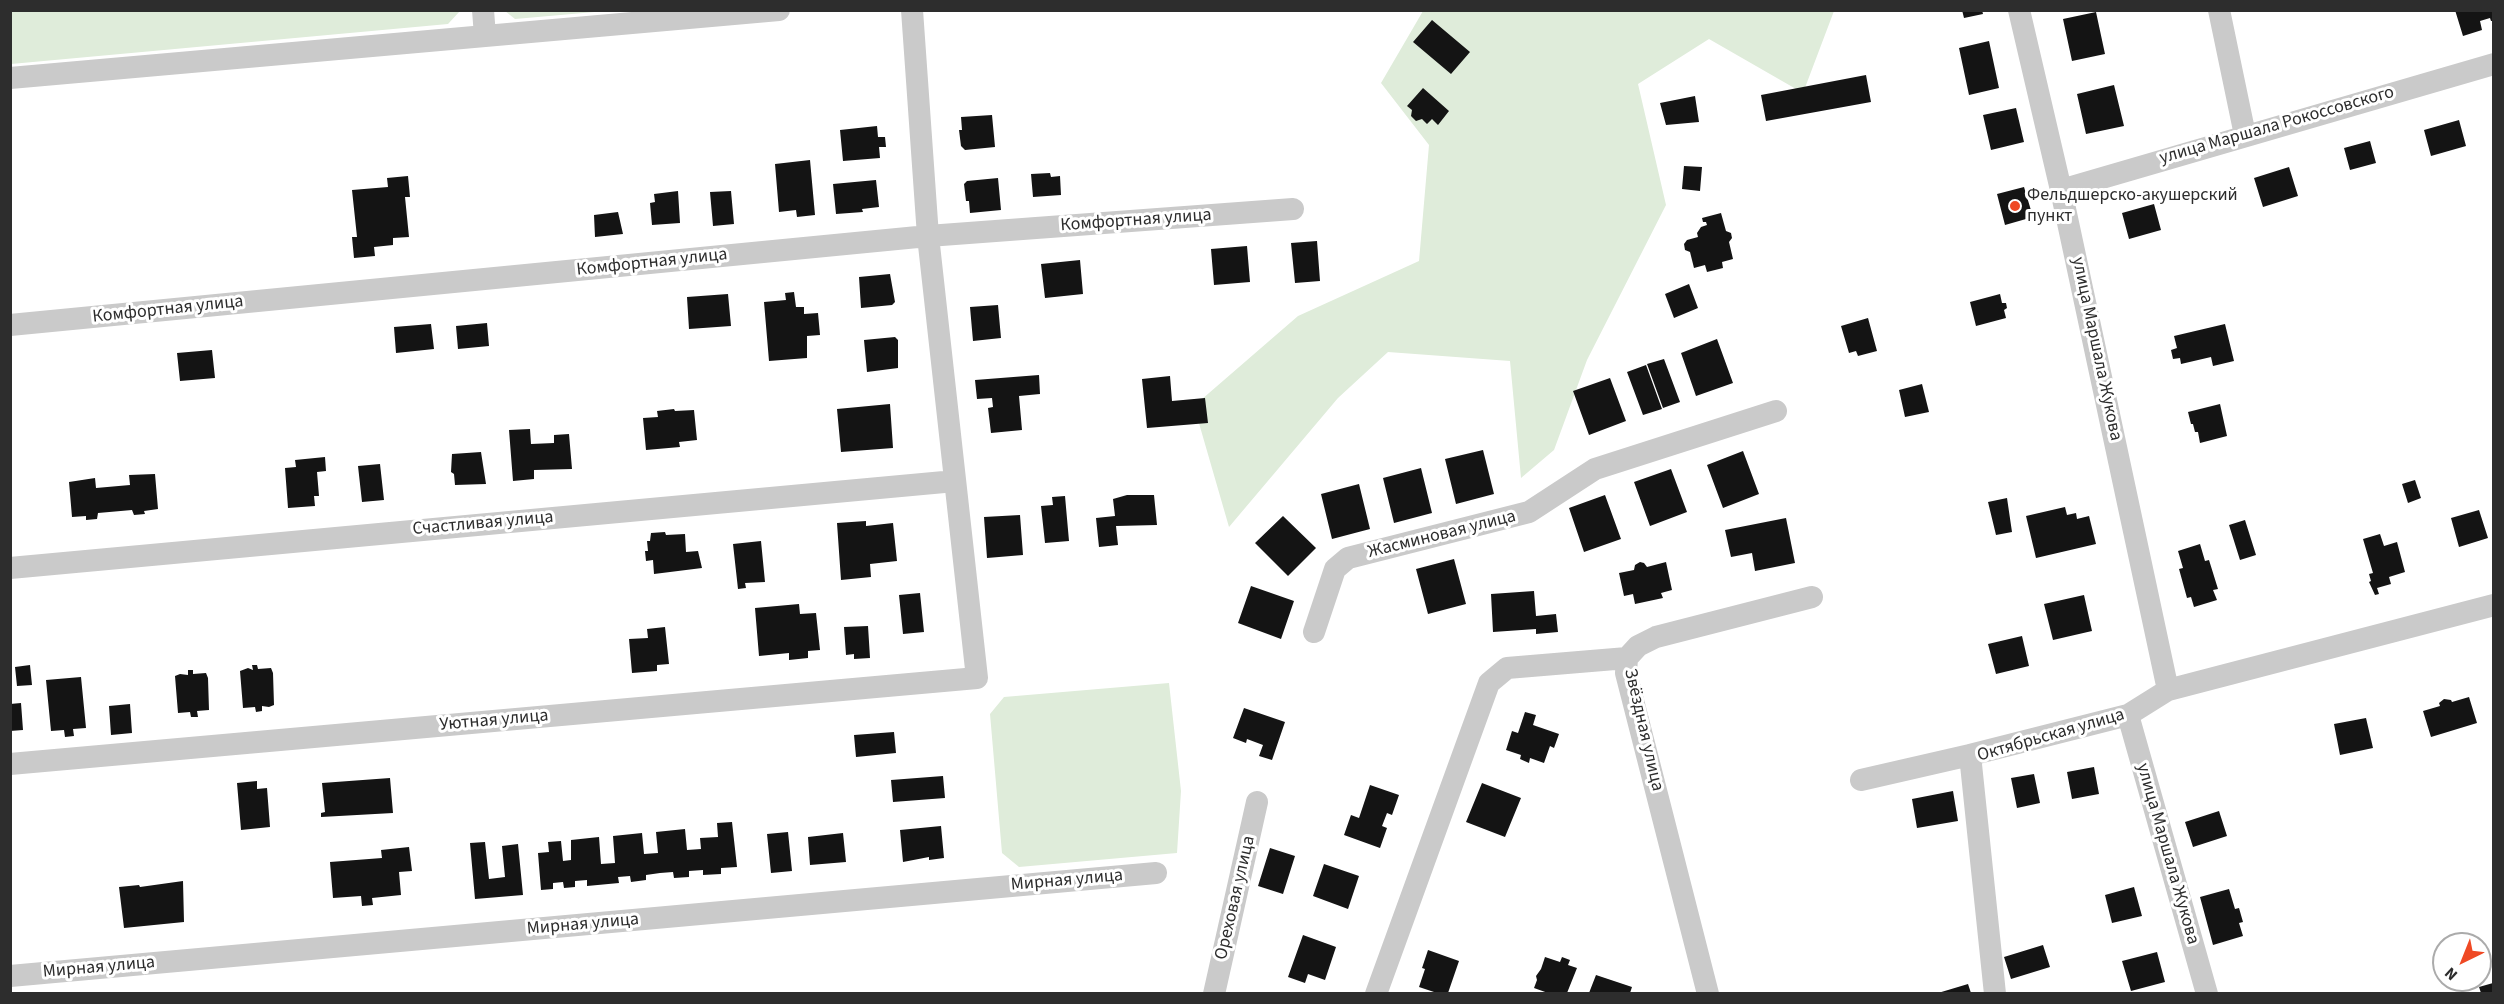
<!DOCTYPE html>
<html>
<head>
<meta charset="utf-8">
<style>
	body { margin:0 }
	#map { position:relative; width:2504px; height:1004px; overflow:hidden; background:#fff; font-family:"Source Sans 3",sans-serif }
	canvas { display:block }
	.frame { position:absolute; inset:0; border:12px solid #2d2d2d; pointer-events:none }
	.north { position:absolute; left:2432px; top:932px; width:60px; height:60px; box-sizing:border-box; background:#fff; border:2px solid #ababab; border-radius:50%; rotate:223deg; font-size:16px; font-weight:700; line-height:24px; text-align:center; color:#2d2d2d }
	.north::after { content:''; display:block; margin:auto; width:21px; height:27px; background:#ef4924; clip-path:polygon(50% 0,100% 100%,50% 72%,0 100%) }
</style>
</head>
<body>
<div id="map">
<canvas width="2504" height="1004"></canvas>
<div class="frame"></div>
<div class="north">N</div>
</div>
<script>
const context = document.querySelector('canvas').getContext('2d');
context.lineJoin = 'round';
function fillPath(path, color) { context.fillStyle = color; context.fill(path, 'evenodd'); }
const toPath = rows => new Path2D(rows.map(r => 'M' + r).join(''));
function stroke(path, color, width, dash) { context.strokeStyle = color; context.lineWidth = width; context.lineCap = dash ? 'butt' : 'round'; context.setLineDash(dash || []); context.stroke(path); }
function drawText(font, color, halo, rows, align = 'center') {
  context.font = font + ' "Source Sans 3",sans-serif'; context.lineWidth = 6; context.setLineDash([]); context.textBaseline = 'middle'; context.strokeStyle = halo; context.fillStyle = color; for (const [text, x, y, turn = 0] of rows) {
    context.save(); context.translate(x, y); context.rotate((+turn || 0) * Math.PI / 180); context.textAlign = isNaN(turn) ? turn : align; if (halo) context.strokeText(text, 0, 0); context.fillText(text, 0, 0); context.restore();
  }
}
fillPath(toPath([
	[11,10,460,10,460,11,448,24,11,64],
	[505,11,606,11,515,19],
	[1423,11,1834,11,1803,93,1709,39,1638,84,1666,205,1587,360,1554,450,1521,478,1510,361,1388,352,1338,398,1229,527,1194,406,1298,316,1419,261,1429,145,1381,83],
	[1169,683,1181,791,1177,853,1019,867,1002,853,990,714,1004,697]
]), '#dfecda');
fillPath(toPath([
	[1962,10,1982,10,1983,14,1964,18],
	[2455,10,2493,10,2493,21,2491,21,2490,18,2480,21,2482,30,2463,36],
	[2096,12,2105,54,2072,61,2063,19],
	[1432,20,1470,52,1451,74,1413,42],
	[1989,41,1999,88,1969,95,1959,48],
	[1866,75,1871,102,1766,121,1761,95],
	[2114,85,2124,126,2086,134,2077,94],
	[1423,88,1449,111,1438,125,1432,119,1427,124,1422,119,1416,121,1411,116,1412,110,1407,106],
	[1695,96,1699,122,1666,125,1660,103],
	[2016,108,2024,142,1991,150,1983,115],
	[992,115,995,147,965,150,961,146,959,130,962,130,961,117],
	[2459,120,2466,146,2431,156,2424,130],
	[877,126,878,137,885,137,886,147,879,147,880,158,843,161,840,130],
	[2370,141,2376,163,2350,170,2344,148],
	[810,160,815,215,797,217,796,210,779,212,775,164],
	[1684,166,1702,167,1700,191,1682,189],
	[2289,167,2298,196,2263,207,2254,178],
	[1050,173,1051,177,1060,176,1061,195,1033,197,1031,174],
	[408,176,410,197,405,197,409,237,393,238,393,245,374,247,375,256,354,258,352,237,357,237,352,190,388,187,387,178],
	[998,178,1001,210,970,213,969,201,966,201,964,184,967,181],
	[876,180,879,207,862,209,863,212,836,214,833,184],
	[2024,187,2033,217,2005,225,1997,194],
	[678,191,680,223,652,225,650,203,655,202,654,194],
	[731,191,734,224,713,226,710,192],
	[2154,204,2161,230,2129,239,2122,213],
	[618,212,623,234,595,237,594,215],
	[1721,213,1726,231,1731,233,1732,238,1729,242,1733,259,1722,262,1723,268,1707,272,1705,265,1694,268,1690,252,1685,250,1684,244,1687,240,1698,237,1697,233,1701,227,1707,225,1706,222,1703,222,1702,218],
	[1317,241,1320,281,1295,283,1291,243],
	[1247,246,1250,282,1214,285,1211,249],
	[1080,260,1083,294,1045,298,1041,264],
	[890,274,895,302,892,305,861,308,859,277],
	[1689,284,1698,308,1674,318,1665,294],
	[794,292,796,307,804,307,804,314,818,313,820,335,807,336,807,358,769,361,764,302,786,300,785,293],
	[728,294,731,326,689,329,687,297],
	[2000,294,2002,303,2006,303,2007,308,2004,310,2006,318,1976,326,1970,302],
	[998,305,1001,338,973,341,970,307],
	[1868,318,1877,351,1858,356,1856,351,1849,353,1841,326],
	[487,323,489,346,458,349,456,326],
	[431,324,434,349,396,353,394,327],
	[2225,324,2234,361,2213,366,2211,357,2181,364,2180,358,2173,359,2171,350,2177,348,2174,336],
	[895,337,898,340,898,368,867,372,864,340],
	[1717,339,1733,383,1696,396,1681,353],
	[212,350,215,378,180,381,177,353],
	[1664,359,1680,402,1663,408,1647,364],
	[1646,365,1662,409,1643,415,1627,372],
	[1039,375,1040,394,1019,396,1022,430,991,433,988,408,993,407,992,398,977,399,975,380],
	[1170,376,1172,401,1205,398,1208,423,1147,428,1142,379],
	[1610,378,1626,421,1589,435,1573,391],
	[1922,384,1929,412,1905,417,1899,390],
	[890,404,893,448,841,452,837,409],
	[2220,404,2227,436,2200,443,2198,432,2195,432,2193,424,2191,424,2188,412],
	[674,409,675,411,694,410,697,440,679,442,680,447,646,450,643,418,658,417,657,411],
	[530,429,531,444,554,443,554,435,569,434,572,469,534,470,534,479,513,481,509,430],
	[1483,450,1494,494,1456,504,1445,459],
	[1743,451,1759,494,1723,508,1707,465],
	[481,452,486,484,455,485,454,474,451,472,452,454],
	[325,457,326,471,317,472,319,496,314,496,315,506,288,508,285,468,296,467,295,460],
	[380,464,384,500,362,502,358,466],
	[1421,468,1432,513,1394,523,1383,478],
	[1671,469,1687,512,1650,526,1634,482],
	[155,474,158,509,144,511,145,514,134,515,132,510,98,513,97,519,86,520,86,516,72,517,69,482,95,478,96,488,130,485,129,475],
	[2415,480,2421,498,2408,503,2402,484],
	[1359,484,1370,529,1332,539,1321,494],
	[1127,495,1154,495,1157,525,1116,526,1118,545,1099,547,1096,518,1115,516,1113,499],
	[1605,495,1621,539,1584,552,1569,508],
	[1065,496,1069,541,1045,543,1041,506,1053,505,1052,497],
	[2007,498,2012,532,1996,535,1988,502],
	[2065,507,2067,515,2076,513,2077,519,2089,516,2096,544,2036,558,2026,516],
	[2479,510,2488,538,2459,547,2451,518],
	[1020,515,1023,555,987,558,984,517],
	[1283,516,1316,548,1288,576,1255,543],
	[1786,518,1795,563,1755,571,1752,553,1731,557,1725,530],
	[2245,520,2256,555,2240,560,2229,525],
	[866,521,866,526,893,523,897,561,870,564,871,577,841,580,837,523],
	[665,532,666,535,685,534,686,552,698,551,702,568,654,574,653,560,646,561,645,551,648,551,647,541,650,541,651,533],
	[2380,534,2384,546,2397,542,2405,572,2389,577,2391,584,2377,588,2379,594,2375,595,2369,582,2371,581,2369,574,2373,573,2363,539],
	[761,541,765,582,745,583,746,588,738,589,733,544],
	[2200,544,2205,561,2209,560,2218,589,2213,590,2217,600,2194,607,2191,597,2187,598,2179,569,2183,568,2178,551],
	[1454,559,1466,604,1428,614,1416,569],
	[1640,562,1644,563,1647,567,1666,562,1672,590,1661,593,1663,598,1635,604,1633,594,1624,596,1619,573,1634,570,1635,565],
	[1251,586,1294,601,1281,639,1238,623],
	[1534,591,1536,616,1556,614,1558,632,1536,634,1536,629,1493,632,1491,594],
	[920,593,924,632,903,634,899,595],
	[2084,595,2092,631,2053,640,2044,604],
	[799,604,800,614,816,613,820,650,808,651,808,658,789,660,789,653,759,656,755,608],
	[868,626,870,658,854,659,854,654,846,655,844,627],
	[665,627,669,664,657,665,657,671,632,673,629,639,648,638,647,629],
	[2022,636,2029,666,1996,674,1988,644],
	[30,665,32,685,17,686,15,667],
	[252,665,257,665,258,669,271,668,273,673,274,705,269,707,262,706,262,711,256,712,255,707,243,708,240,671,248,668,253,670],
	[188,670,193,670,193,674,206,673,208,678,209,710,197,711,198,717,191,717,190,712,178,713,175,676,180,674,188,675],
	[81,677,86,728,73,729,74,736,65,737,64,730,51,731,46,680],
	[2469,697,2477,723,2431,737,2423,711,2440,706,2439,703,2444,699,2451,700,2452,702],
	[21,703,23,730,10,731,10,704],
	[130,704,132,733,111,735,109,706],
	[1244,708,1285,722,1272,760,1259,756,1263,745,1247,739,1246,743,1233,738],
	[1525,712,1536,715,1533,725,1559,734,1554,748,1550,746,1544,763,1530,758,1529,763,1520,759,1521,755,1506,750,1512,731,1518,733],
	[2366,718,2373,748,2340,755,2334,724],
	[894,732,896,753,856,757,854,735],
	[2094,767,2099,794,2072,799,2067,772],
	[2034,774,2040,803,2017,808,2011,778],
	[943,776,945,798,893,802,891,780],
	[390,778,393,813,321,817,321,813,325,812,322,783],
	[257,781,257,789,267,788,270,827,241,830,237,783],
	[1482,783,1521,798,1505,837,1466,822],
	[1370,785,1399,795,1392,815,1387,813,1382,826,1387,828,1380,848,1344,835,1351,815,1359,818],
	[1953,791,1958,821,1917,828,1912,799],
	[2219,811,2227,836,2193,847,2185,822],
	[732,822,737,867,721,868,721,874,703,875,703,870,689,871,689,877,674,878,673,872,660,873,646,875,646,880,631,882,630,876,618,877,619,883,587,886,587,880,575,881,575,887,564,888,563,882,553,883,553,889,541,890,538,853,549,852,548,842,561,841,563,861,571,860,571,840,599,837,601,864,615,863,613,836,642,833,644,854,658,853,656,832,685,829,687,850,701,849,700,838,718,837,717,823],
	[941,826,944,858,929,860,929,857,903,862,900,830],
	[788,832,792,871,771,873,767,834],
	[843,833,846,862,810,865,808,837],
	[485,842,489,879,505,877,502,846,518,844,523,895,475,899,470,843],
	[409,847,412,871,399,872,401,895,372,898,373,905,362,906,361,896,333,898,330,862,382,858,381,850],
	[1270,848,1295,856,1283,894,1258,886],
	[1324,864,1359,876,1348,909,1313,896],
	[183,881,184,922,124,928,119,887,139,885,140,887],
	[2134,887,2142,916,2112,923,2105,895],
	[2229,889,2235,909,2239,908,2243,922,2239,923,2243,936,2213,945,2200,897],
	[1303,935,1336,947,1325,980,1308,974,1305,983,1288,977],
	[2043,945,2050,967,2011,979,2004,957],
	[1428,950,1459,961,1448,993,1437,993,1419,987,1425,969,1422,968],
	[2157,952,2165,982,2131,991,2122,961],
	[1545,957,1560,962,1562,957,1570,960,1568,965,1577,968,1567,993,1548,993,1534,988,1537,980,1536,976,1541,969],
	[1596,975,1632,987,1630,993,1589,993],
	[2493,983,2493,993,2481,993,2479,987],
	[1968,984,1971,993,1938,993]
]), '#141414');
stroke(toPath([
	[483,10,485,36],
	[2019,10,2061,190,2168,690],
	[2219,10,2245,135],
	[10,78,779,10],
	[2061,190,2494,64],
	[10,325,928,236,1293,209],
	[10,568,955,481],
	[1314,632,1335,569,1348,558,1529,512,1595,469,1776,411],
	[2128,715,2207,994],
	[10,764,977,678,928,236,912,10],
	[1861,780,1970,755],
	[10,976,1156,873],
	[1214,994,1257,802],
	[1376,994,1489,683,1507,668,1627,658],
	[1708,994,1626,673,1627,658,1638,646,1656,637,1812,597],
	[1995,994,1970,755,2128,715,2168,690,2494,605]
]), '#cacaca', 22);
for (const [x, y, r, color] of [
	[2015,206,6,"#ef4924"]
]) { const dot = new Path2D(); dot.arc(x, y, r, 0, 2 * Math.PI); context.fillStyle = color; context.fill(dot); stroke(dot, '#fff', 2); }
drawText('18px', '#2d2d2d', '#fff', [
	["улица Маршала Рокоссовского",2277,126,-16],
	["Комфортная улица",1136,221,-4],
	["Комфортная улица",652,263,-6],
	["Комфортная улица",168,310,-6],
	["улица Маршала Жукова",2096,349,78],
	["Счастливая улица",483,524,-5],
	["Жасминовая улица",1442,535,-14],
	["Уютная улица",494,721,-5],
	["Звёздная улица",1643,730,77],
	["Октябрьская улица",2051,736,-16],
	["улица Маршала Жукова",2167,854,74],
	["Мирная улица",1067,881,-5],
	["Ореховая улица",1236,898,-77],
	["Мирная улица",583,925,-5],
	["Мирная улица",99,968,-5]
]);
drawText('18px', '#2d2d2d', '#fff', [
	["Фельдшерско-акушерский",2027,196],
	["пункт",2027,217]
], 'left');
</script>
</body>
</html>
